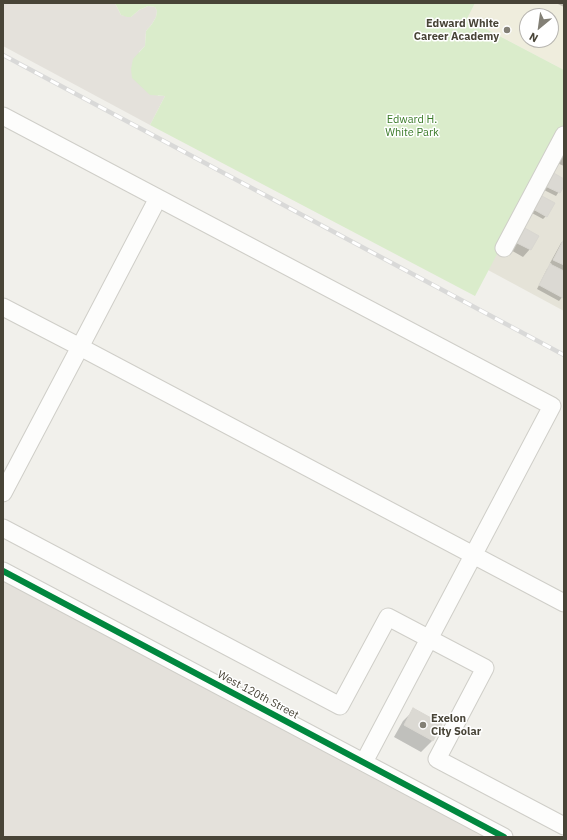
<!DOCTYPE html>
<html>
<head>
<meta charset="utf-8">
<style>
	body { margin:0 }
	#map { position:relative; width:567px; height:840px; overflow:hidden; background:#f1f0eb; font-family:"IBM Plex Sans",sans-serif }
	canvas { display:block }
	.frame { position:absolute; inset:0; border:4px solid #484437; pointer-events:none }
	.north { position:absolute; left:519px; top:8px; width:40px; height:40px; box-sizing:border-box; background:#fff; border:1px solid #b6b4af; border-radius:50%; rotate:209deg; font-size:11px; font-weight:700; line-height:16px; text-align:center; color:#484437 }
	.north::after { content:''; display:block; margin:auto; width:14px; height:18px; background:#838076; clip-path:polygon(50% 0,100% 100%,50% 72%,0 100%) }
</style>
</head>
<body>
<div id="map">
<canvas width="567" height="840"></canvas>
<div class="frame"></div>
<div class="north">N</div>
</div>
<script>
const context = document.querySelector('canvas').getContext('2d');
context.lineJoin = 'round';
function fillPath(path, color) { context.fillStyle = color; context.fill(path, 'evenodd'); }
const toPath = rows => new Path2D(rows.map(r => 'M' + r).join(''));
function stroke(path, color, width, dash) { context.strokeStyle = color; context.lineWidth = width; context.lineCap = dash ? 'butt' : 'round'; context.setLineDash(dash || []); context.stroke(path); }
function drawText(font, color, halo, rows, align = 'center') {
  context.font = font + ' "IBM Plex Sans",sans-serif'; context.lineWidth = 3; context.setLineDash([]); context.textBaseline = 'middle'; context.strokeStyle = halo; context.fillStyle = color; for (const [text, x, y, turn = 0] of rows) {
    context.save(); context.translate(x, y); context.rotate((+turn || 0) * Math.PI / 180); context.textAlign = isNaN(turn) ? turn : align; if (halo) context.strokeText(text, 0, 0); context.fillText(text, 0, 0); context.restore();
  }
}
fillPath(toPath([
	[564,127,564,311,488,270]
]), '#e5e3d8');
fillPath(toPath([
	[3,3,115,3,121,15,131,17,139,10,148,6,155,7,157,11,156,17,152,24,146,31,145,46,139,52,158,96,165,96,150,125,3,46],
	[3,575,499,837,3,837]
]), '#e4e1db');
fillPath(toPath([
	[475,3,564,3,564,70,467,19],
	[527,16,551,16,551,40,527,40]
]), '#efeddd');
fillPath(toPath([
	[115,3,475,3,467,19,564,70,564,127,475,296,150,125,165,96,150,95,132,78,131,69,133,59,145,46,146,31,152,24,156,17,157,11,155,7,148,6,139,10,131,17,127,17,121,15]
]), '#daeccb');
fillPath(toPath([
	[556,3,564,3,564,7],
	[564,150,564,166,557,163],
	[549,177,564,180,564,184,556,196,542,189],
	[537,200,546,216,543,219,530,212],
	[516,236,530,249,523,257,509,249],
	[564,240,564,295,559,301,537,289,547,269,552,264,550,263,561,243],
	[414,710,441,725,432,741,421,752,394,737,403,721]
]), '#0003');
const building = toPath([
	[552,172,564,179,564,186,560,193,545,186,552,172],
	[540,195,555,203,547,217,533,209,540,195],
	[523,227,539,236,531,250,515,242,523,227],
	[564,239,564,265,553,260,564,239],
	[550,264,564,271,563,298,539,285,550,264],
	[413,708,442,724,433,741,404,725,413,708]
]);
fillPath(building, '#dbd9d3');
stroke(building, '#d9d7d1', 1);
const minor = toPath([
	[3,116,158,198],
	[504,248,564,135],
	[3,307,80,347,158,198,552,406,364,762],
	[3,493,80,347,564,603],
	[3,528,340,706,388,617,485,668,437,759,564,826],
	[3,571,504,837]
]);
stroke(minor, '#cfcec8', 19);
stroke(minor, '#fdfdfc', 17);
const rail = toPath([
	[3,55,564,355]
]);
stroke(rail, '#d9d9d8', 4.5);
stroke(rail, '#fff', 3, [9]);
stroke(toPath([
	[3,571,504,837]
]), '#00873e', 6);
for (const [x, y, r, color] of [
	[507,30,4,"#838076"],
	[423,725,4,"#838076"]
]) { const dot = new Path2D(); dot.arc(x, y, r, 0, 2 * Math.PI); context.fillStyle = color; context.fill(dot); stroke(dot, '#fff', 1.5); }
drawText('bold 11px', '#484437', '#fff', [
	["Edward White",499,24],
	["Career Academy",499,37],
	["Exelon",431,719,"left"],
	["City Solar",431,732,"left"]
], 'right');
drawText('11px', '#3b7b29', '#fff', [
	["Edward H.",412,120],
	["White Park",412,133]
]);
drawText('11px', '#484437', '#fff', [
	["West 120th Street",258,695,28]
]);
</script>
</body>
</html>
